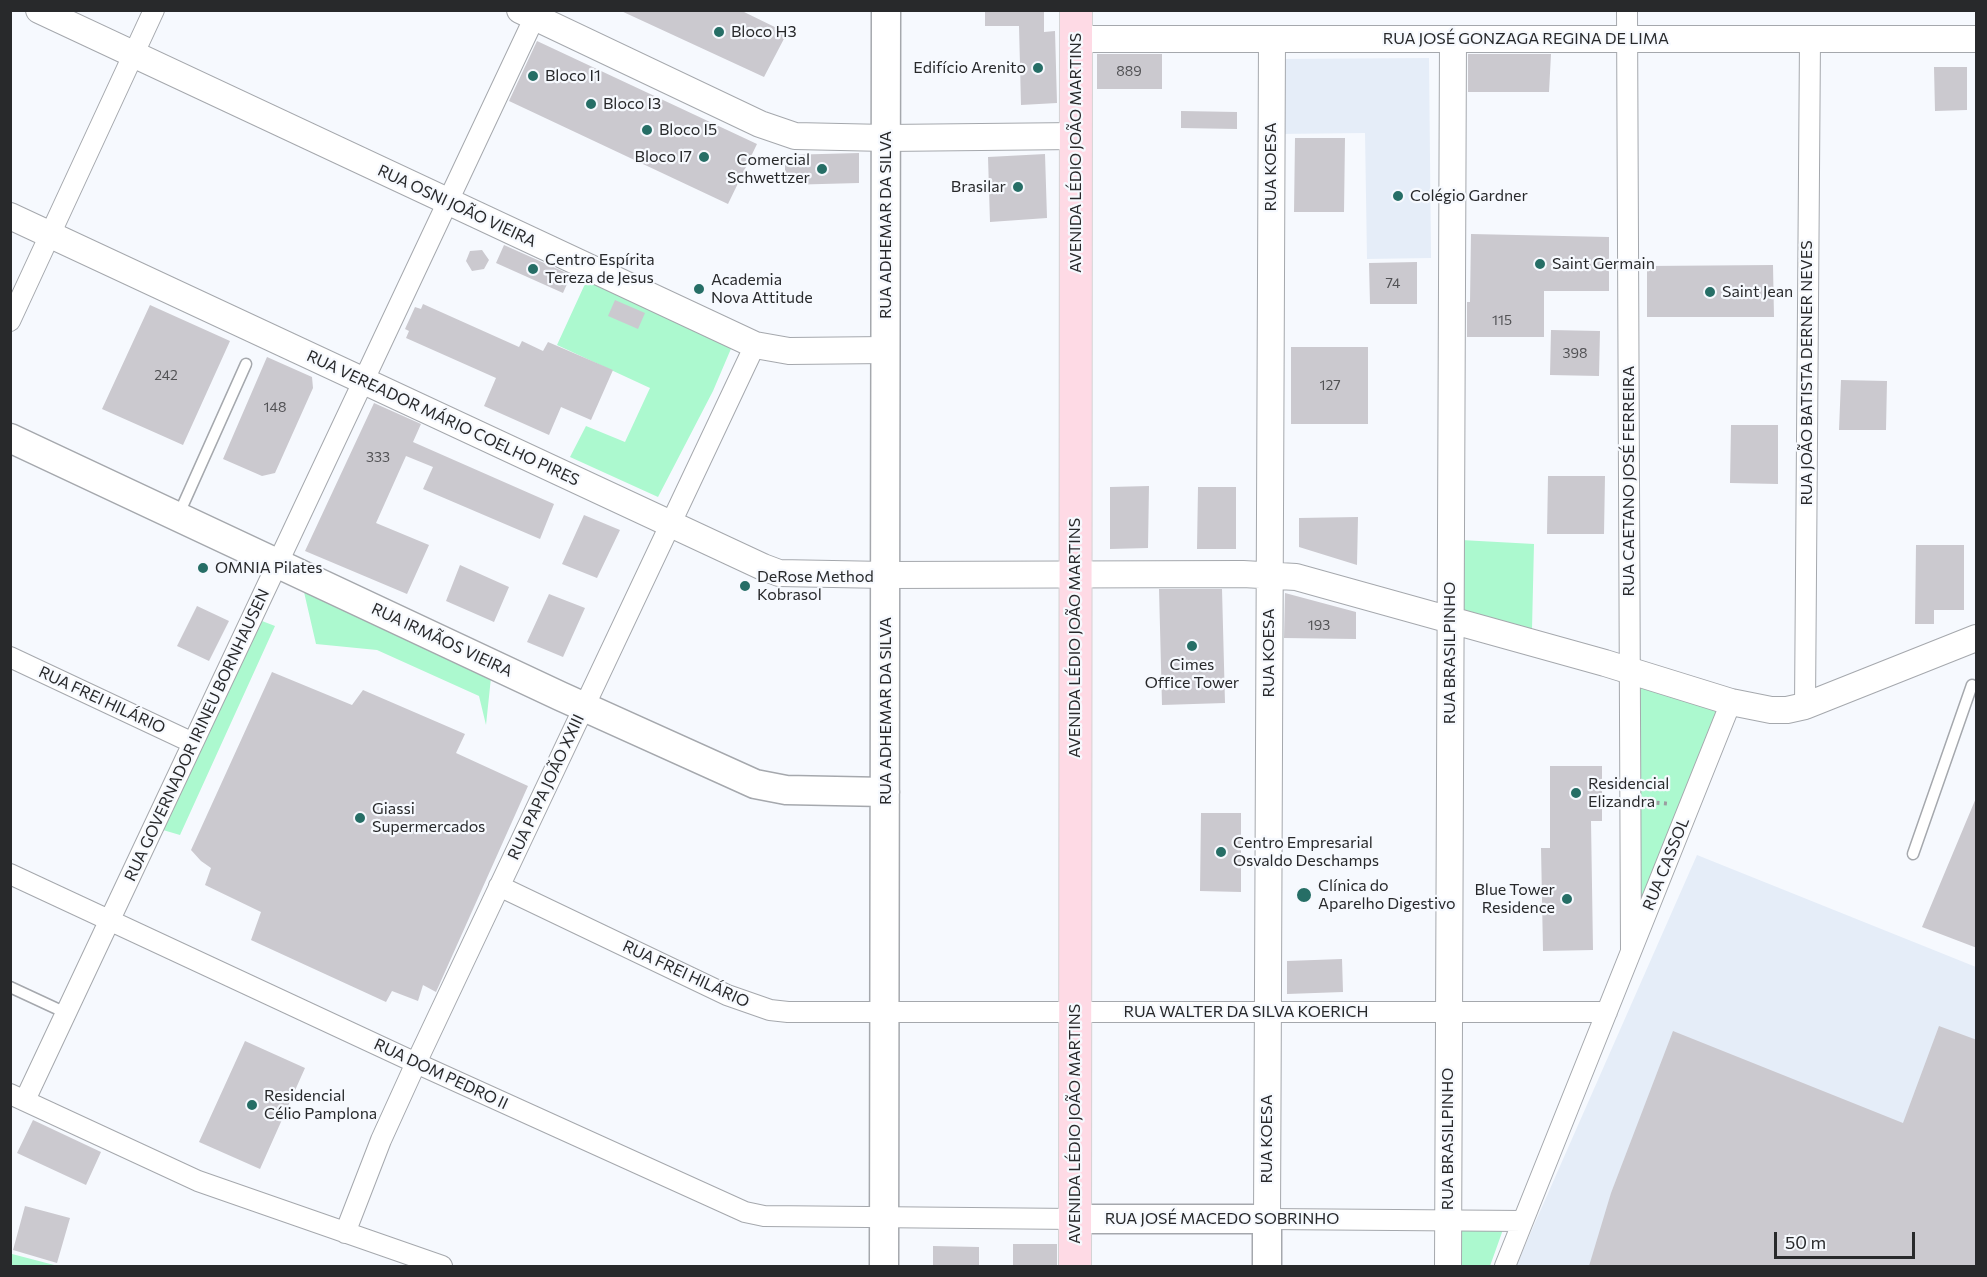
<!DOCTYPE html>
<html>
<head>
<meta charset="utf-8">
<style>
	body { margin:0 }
	#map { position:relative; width:1987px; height:1277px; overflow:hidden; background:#f6f9fe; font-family:Commissioner,sans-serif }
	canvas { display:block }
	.frame { position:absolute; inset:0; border:12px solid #28292b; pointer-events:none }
	.scale { position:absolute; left:1774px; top:1232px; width:141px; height:27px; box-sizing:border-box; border:3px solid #28292b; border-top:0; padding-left:8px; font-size:18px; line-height:21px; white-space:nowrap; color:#28292b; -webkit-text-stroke:4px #f6f9fe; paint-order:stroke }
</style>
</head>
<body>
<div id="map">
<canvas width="1987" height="1277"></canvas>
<div class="frame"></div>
<div class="scale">50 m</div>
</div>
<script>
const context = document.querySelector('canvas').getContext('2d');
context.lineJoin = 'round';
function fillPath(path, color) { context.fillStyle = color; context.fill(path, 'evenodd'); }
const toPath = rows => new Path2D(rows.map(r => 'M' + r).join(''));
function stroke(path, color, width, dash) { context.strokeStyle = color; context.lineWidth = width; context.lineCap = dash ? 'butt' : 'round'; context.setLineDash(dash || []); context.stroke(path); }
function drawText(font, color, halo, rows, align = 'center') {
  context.font = font + ' Commissioner,sans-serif'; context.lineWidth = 4.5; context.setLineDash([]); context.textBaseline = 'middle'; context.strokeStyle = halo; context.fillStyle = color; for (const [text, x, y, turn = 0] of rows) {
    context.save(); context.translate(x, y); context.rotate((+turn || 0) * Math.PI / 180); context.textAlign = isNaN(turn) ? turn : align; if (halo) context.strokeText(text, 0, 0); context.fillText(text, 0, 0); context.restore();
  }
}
fillPath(toPath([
	[1429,58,1431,258,1367,259,1365,133,1278,134,1277,59],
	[1697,855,1976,967,1976,1266,1516,1266]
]), '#e5edf8');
fillPath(toPath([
	[590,273,733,344,713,391,658,497,570,457,586,426,625,442,650,388,557,345],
	[1461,540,1534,544,1532,629,1461,610],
	[301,579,492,668,486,725,479,696,377,650,316,644],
	[262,621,275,626,180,835,163,830],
	[1637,681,1723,704,1637,922],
	[1505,1224,1490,1266,1457,1266,1454,1225],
	[10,1254,12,1254,58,1266,11,1266]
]), '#acf9cf');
fillPath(toPath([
	[619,10,740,10,787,33,764,77],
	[985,10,1044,10,1044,32,1055,31,1057,103,1021,105,1019,26,985,26],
	[537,41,757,144,728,204,509,101],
	[1097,54,1162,54,1162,89,1097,89],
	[1468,54,1551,54,1549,92,1468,92],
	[1934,67,1967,67,1967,110,1935,111],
	[1181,111,1237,112,1237,129,1181,128],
	[1295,138,1345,138,1344,212,1294,212],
	[859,153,859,183,785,185,785,155],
	[1045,154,1047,218,990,222,988,157],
	[1471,234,1609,237,1609,291,1544,291,1544,337,1467,337,1467,302,1470,302],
	[504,245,571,275,563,293,496,263],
	[482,250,489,260,484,269,472,271,466,261,470,251],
	[1417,262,1417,304,1370,304,1369,263],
	[1773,265,1774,317,1647,317,1647,266],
	[615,300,645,313,638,329,608,316],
	[423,304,519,347,522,341,543,351,548,342,613,370,591,420,561,407,549,435,484,406,496,378,406,338,409,331,405,329,415,307,421,309],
	[150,305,230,341,183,445,102,409],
	[1551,330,1600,331,1599,376,1550,375],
	[1291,347,1368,347,1368,424,1291,424],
	[267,357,312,377,313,388,275,473,262,476,223,459],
	[1841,380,1887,381,1886,430,1839,430],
	[374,403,421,424,413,442,554,504,540,539,423,489,433,467,406,456,376,523,429,545,407,594,305,551],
	[1731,425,1778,425,1778,484,1730,483],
	[1548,476,1605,476,1604,534,1547,534],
	[1149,486,1148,548,1110,549,1110,487],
	[1198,487,1236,487,1236,549,1197,549],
	[584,515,620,530,597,578,562,564],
	[1358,517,1357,565,1299,547,1299,518],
	[1916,545,1964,545,1964,610,1934,610,1934,624,1915,624],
	[460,565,509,587,494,622,446,601],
	[1159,589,1222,589,1225,703,1162,705],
	[1285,593,1356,612,1356,639,1284,638],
	[549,594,585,608,563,657,527,642],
	[197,606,229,621,209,661,177,646],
	[272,672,352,705,363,690,465,734,456,753,528,786,436,992,423,985,418,1001,392,991,386,1002,251,940,261,912,205,885,211,868,201,861,191,850],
	[1550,766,1602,766,1602,821,1591,821,1593,950,1543,951,1541,848,1550,848],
	[1976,798,1977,798,1977,948,1922,927],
	[1201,813,1241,813,1241,892,1200,891],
	[1342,959,1343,992,1287,994,1287,961],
	[1939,1026,1977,1040,1977,1266,1589,1266,1611,1193,1673,1031,1903,1123],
	[245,1041,305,1068,260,1169,199,1142],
	[33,1120,101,1152,86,1185,17,1153],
	[25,1206,70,1218,57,1263,13,1250],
	[1013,1244,1057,1244,1057,1266,1013,1266],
	[933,1246,979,1247,979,1266,933,1266]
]), '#cbc9cf');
const service = toPath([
	[178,516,246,364],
	[1913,854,1972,685],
	[10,987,66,1013]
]);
const minor = toPath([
	[1627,10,1631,951],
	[10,321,154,10],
	[10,657,193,743],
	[1805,706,1810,39],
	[10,874,416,1063,745,1212,764,1216,1075,1219],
	[499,886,727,995,770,1010,788,1012,1607,1012],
	[10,1094,198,1181,442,1266],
	[25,1100,538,10],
	[1267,1219,1523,1221],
	[345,1233,381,1140,416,1063,755,345],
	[1505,1266,1731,702]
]);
const tertiary = toPath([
	[39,10,755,345,789,351,886,350],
	[520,10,760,124,795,136,886,138,1076,136],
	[1076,39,1976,39],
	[10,216,763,567,779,573,886,575,1243,574,1296,577,1605,663,1731,702,1771,710,1787,710,1805,706,1976,638],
	[1267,1219,1272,39],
	[1448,1266,1453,39]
]);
const secondary = toPath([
	[10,438,560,696,755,784,786,790,885,792],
	[1075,1219,1267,1219,1267,1266],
	[884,1266,886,10]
]);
const primary = toPath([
	[1075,1266,1076,10]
]);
stroke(service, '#a5a8ad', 13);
stroke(minor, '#a5a8ad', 22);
stroke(tertiary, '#a5a8ad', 28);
stroke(secondary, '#a5a8ad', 31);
stroke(primary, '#d4d4d5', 34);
stroke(toPath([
	[1649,802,1671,804]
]), '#9b9da1', 4, [3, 4.5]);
stroke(service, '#fff', 10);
stroke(minor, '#fff', 20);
stroke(tertiary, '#fff', 26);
stroke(secondary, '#fff', 28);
stroke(primary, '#fedae5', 32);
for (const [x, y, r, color] of [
	[719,32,6,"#266e66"],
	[1038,68,6,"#266e66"],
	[533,76,6,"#266e66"],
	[591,104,6,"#266e66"],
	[647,130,6,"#266e66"],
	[704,157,6,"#266e66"],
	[822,169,6,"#266e66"],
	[1018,187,6,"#266e66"],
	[1398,196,6,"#266e66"],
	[1540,264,6,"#266e66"],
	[533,269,6,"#266e66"],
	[699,289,6,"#266e66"],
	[1710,292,6,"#266e66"],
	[203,568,6,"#266e66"],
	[745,586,6,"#266e66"],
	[1192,646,6,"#266e66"],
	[1576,793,6,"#266e66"],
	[360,818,6,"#266e66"],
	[1221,852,6,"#266e66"],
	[1304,895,8,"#266e66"],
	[1567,899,6,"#266e66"],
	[252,1105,6,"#266e66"]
]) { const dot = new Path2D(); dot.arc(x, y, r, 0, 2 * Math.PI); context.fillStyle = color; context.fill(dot); stroke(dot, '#f6f9fe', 2); }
drawText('14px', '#515154', null, [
	["889",1129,71],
	["74",1393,283],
	["115",1502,320],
	["398",1575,353],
	["242",166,375],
	["127",1330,385],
	["148",275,407],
	["333",378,457],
	["193",1319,625]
]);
drawText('16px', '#28292b', '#f6f9fe', [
	["Bloco H3",731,32],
	["Edifício Arenito",1026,68,"right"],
	["Bloco I1",545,76],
	["Bloco I3",603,104],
	["Bloco I5",659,130],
	["Bloco I7",692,157,"right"],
	["Comercial",810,160,"right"],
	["Schwettzer",810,178,"right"],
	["Brasilar",1006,187,"right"],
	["Colégio Gardner",1410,196],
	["Centro Espírita",545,260],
	["Tereza de Jesus",545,278],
	["Saint Germain",1552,264],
	["Academia",711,280],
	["Nova Attitude",711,298],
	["Saint Jean",1722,292],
	["OMNIA Pilates",215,568],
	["DeRose Method",757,577],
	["Kobrasol",757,595],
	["Cimes",1192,665,"center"],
	["Office Tower",1192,683,"center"],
	["Residencial",1588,784],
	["Elizandra",1588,802],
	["Giassi",372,809],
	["Supermercados",372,827],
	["Centro Empresarial",1233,843],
	["Osvaldo Deschamps",1233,861],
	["Clínica do",1318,886],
	["Aparelho Digestivo",1318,904],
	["Blue Tower",1555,890,"right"],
	["Residence",1555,908,"right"],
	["Residencial",264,1096],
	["Célio Pamplona",264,1114]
], 'left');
drawText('16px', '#28292b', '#f6f9fe', [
	["RUA JOSÉ GONZAGA REGINA DE LIMA",1526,39],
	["AVENIDA LÉDIO JOÃO MARTINS",1076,153,-90],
	["RUA KOESA",1271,167,-90],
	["RUA OSNI JOÃO VIEIRA",457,206,25],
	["RUA ADHEMAR DA SILVA",886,225,-90],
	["RUA JOÃO BATISTA DERNER NEVES",1807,373,-90],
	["RUA VEREADOR MÁRIO COELHO PIRES",443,418,25],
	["RUA CAETANO JOSÉ FERREIRA",1629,481,-90],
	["AVENIDA LÉDIO JOÃO MARTINS",1075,638,-90],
	["RUA IRMÃOS VIEIRA",442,640,25],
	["RUA KOESA",1269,653,-90],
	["RUA BRASILPINHO",1450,653,-90],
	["RUA FREI HILÁRIO",102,700,25],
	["RUA ADHEMAR DA SILVA",886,711,-90],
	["RUA GOVERNADOR IRINEU BORNHAUSEN",197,735,-65],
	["RUA PAPA JOÃO XXIII",546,787,-65],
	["RUA CASSOL",1666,864,-68],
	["RUA FREI HILÁRIO",686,974,25],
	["RUA WALTER DA SILVA KOERICH",1246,1012],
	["RUA DOM PEDRO II",441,1074,25],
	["AVENIDA LÉDIO JOÃO MARTINS",1075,1124,-90],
	["RUA KOESA",1267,1139,-90],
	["RUA BRASILPINHO",1448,1139,-90],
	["RUA JOSÉ MACEDO SOBRINHO",1222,1219]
]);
</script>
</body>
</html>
